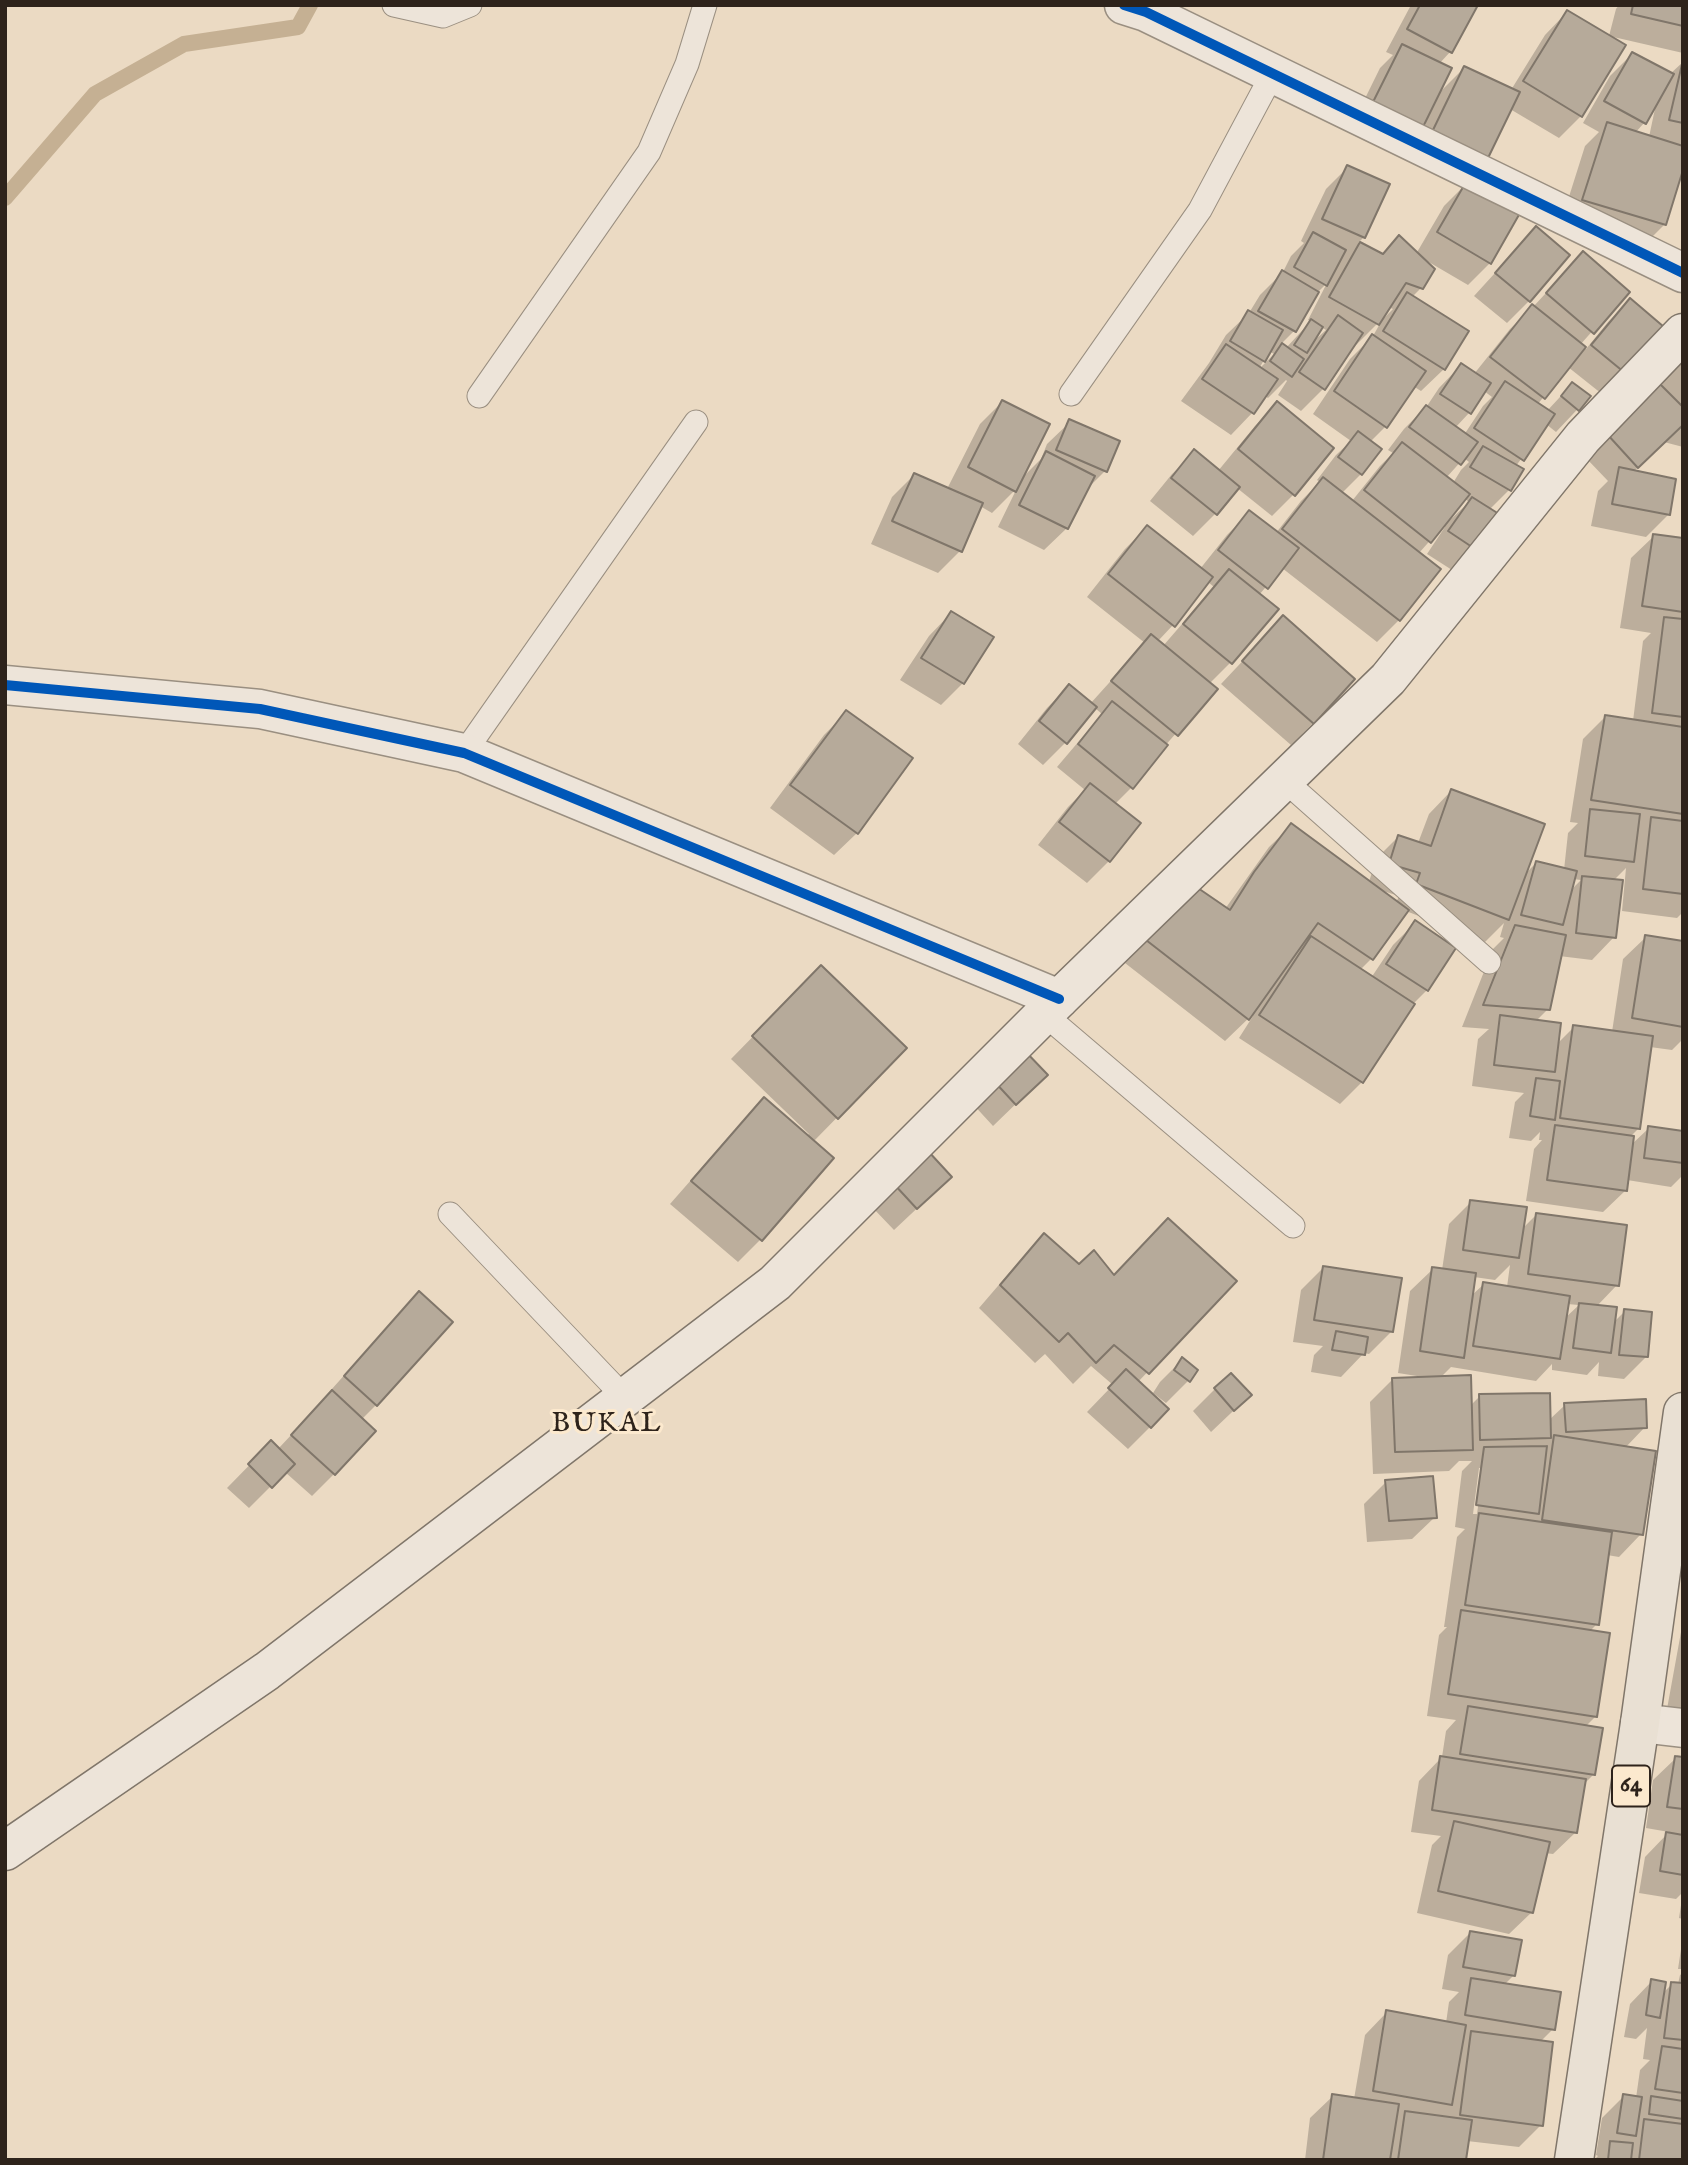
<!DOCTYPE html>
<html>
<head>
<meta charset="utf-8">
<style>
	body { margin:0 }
	#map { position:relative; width:1688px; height:2165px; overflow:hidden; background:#ebdac3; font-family:"IM FELL English",serif }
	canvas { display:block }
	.frame { position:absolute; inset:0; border:7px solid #2e231b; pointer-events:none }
</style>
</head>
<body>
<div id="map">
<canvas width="1688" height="2165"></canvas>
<div class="frame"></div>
</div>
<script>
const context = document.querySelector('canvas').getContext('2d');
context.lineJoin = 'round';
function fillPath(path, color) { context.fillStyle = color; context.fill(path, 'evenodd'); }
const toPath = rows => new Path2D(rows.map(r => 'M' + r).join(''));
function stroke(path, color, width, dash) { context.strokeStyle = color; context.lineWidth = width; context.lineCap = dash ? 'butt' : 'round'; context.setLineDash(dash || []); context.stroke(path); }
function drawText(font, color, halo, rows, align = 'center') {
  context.font = font + ' "IM FELL English",serif'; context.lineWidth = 6; context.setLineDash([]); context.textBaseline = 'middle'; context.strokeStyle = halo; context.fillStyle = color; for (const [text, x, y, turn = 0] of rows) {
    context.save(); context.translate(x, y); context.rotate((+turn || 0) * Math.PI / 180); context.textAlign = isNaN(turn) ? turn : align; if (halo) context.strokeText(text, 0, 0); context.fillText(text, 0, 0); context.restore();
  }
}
fillPath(toPath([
	[1411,5,1476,5,1450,52,1439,64,1438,94,1464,68,1511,90,1545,35,1567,12,1581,116,1559,138,1510,109,1411,155,1426,123,1398,150,1351,127,1380,68,1393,55,1386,52],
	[1619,5,1683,5,1683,53,1609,36,1616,9],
	[1632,54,1670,74,1683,62,1683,164,1664,225,1642,247,1561,222,1585,146,1599,132,1583,123,1610,76],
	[1656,104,1649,137,1635,133,1644,123],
	[1348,167,1364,237,1358,243,1382,255,1399,238,1416,254,1444,206,1466,184,1490,263,1468,285,1427,261,1426,262,1421,288,1412,297,1444,369,1421,391,1413,386,1385,427,1370,442,1361,474,1342,493,1352,501,1380,466,1393,453,1388,450,1404,429,1427,406,1439,388,1461,365,1474,374,1510,329,1533,307,1583,253,1627,292,1580,345,1586,349,1608,322,1630,300,1662,327,1602,394,1568,367,1537,405,1547,411,1572,384,1589,397,1556,432,1546,424,1516,466,1509,490,1489,510,1497,515,1452,570,1427,554,1445,527,1443,526,1419,553,1399,620,1377,642,1282,568,1259,595,1276,610,1230,663,1209,684,1215,689,1163,748,1132,787,1115,804,1109,861,1087,883,1038,845,1068,807,1085,790,1057,767,1102,714,1095,708,1066,742,1043,765,1018,744,1047,708,1069,686,1090,704,1145,643,1087,597,1125,549,1147,527,1200,569,1227,535,1250,512,1276,533,1301,501,1320,482,1317,480,1336,455,1351,441,1313,414,1350,359,1373,336,1382,320,1393,309,1388,307,1381,320,1355,346,1353,345,1324,388,1301,411,1278,395,1287,381,1286,380,1268,398,1264,395,1253,412,1231,435,1181,401,1209,363,1226,335,1249,313,1260,295,1283,272,1291,256,1304,243,1301,241,1326,189],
	[1327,283,1308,320,1311,321,1286,348,1281,344,1294,331,1316,294],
	[1321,327,1326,330,1315,340,1314,339],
	[1269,351,1274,354,1261,367,1260,367],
	[1484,391,1492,397,1483,406,1464,435,1455,428,1469,413],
	[1464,458,1469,462,1461,470,1453,483,1446,478],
	[1464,498,1469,502,1448,522,1446,521],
	[1208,582,1214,587,1163,646,1158,641,1173,625],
	[1536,228,1529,301,1507,323,1474,296],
	[1683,355,1683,447,1664,442,1633,472,1668,515,1646,537,1591,526,1598,491,1608,481,1586,458],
	[1002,402,1022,478,1041,459,1047,444,1070,422,1105,471,1087,489,1067,528,1044,550,998,527,1017,488,992,513,980,506,960,551,938,573,871,544,892,497,914,475,947,489,980,424],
	[1277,404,1294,494,1272,516,1237,488,1215,514,1193,536,1150,501,1172,474,1195,452,1218,471,1255,426],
	[1683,530,1683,912,1677,918,1622,911,1626,868,1613,881,1614,937,1592,960,1559,956,1548,1009,1535,1022,1556,1045,1574,1027,1612,1032,1623,959,1646,937,1683,943,1683,1039,1672,1050,1650,1047,1639,1128,1630,1137,1631,1145,1649,1128,1683,1133,1683,1175,1671,1187,1627,1180,1626,1190,1603,1212,1526,1201,1534,1149,1542,1140,1539,1140,1540,1132,1531,1141,1509,1138,1515,1102,1524,1093,1472,1086,1478,1039,1489,1029,1462,1027,1493,949,1504,938,1500,937,1504,923,1485,942,1406,911,1371,959,1360,970,1371,978,1393,945,1415,923,1427,990,1412,1005,1362,1082,1340,1104,1239,1038,1253,1016,1252,1015,1225,1041,1125,963,1173,911,1225,909,1269,847,1292,825,1369,882,1376,859,1398,837,1418,843,1429,814,1451,791,1524,875,1536,863,1564,870,1568,833,1578,823,1570,822,1583,739,1605,717,1633,721,1643,641,1651,633,1620,628,1631,558,1654,536,1681,540],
	[1573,879,1581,880,1570,891],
	[1380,890,1399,896,1396,903],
	[951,613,963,683,941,705,900,680,929,636],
	[1283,618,1313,723,1291,745,1221,684],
	[846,713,857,833,834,855,770,808,824,735],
	[821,967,905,1048,813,1142,832,1158,760,1240,738,1262,670,1204,742,1122,764,1100,807,1136,809,1134,731,1059],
	[993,1080,1023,1097,993,1126,971,1102],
	[894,1185,927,1199,894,1230,872,1207],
	[1471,1202,1522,1229,1536,1215,1617,1285,1596,1307,1613,1323,1625,1311,1646,1357,1624,1379,1598,1376,1599,1362,1587,1375,1552,1370,1552,1364,1536,1381,1451,1367,1440,1378,1470,1406,1480,1396,1548,1421,1565,1405,1645,1427,1625,1448,1641,1534,1619,1557,1607,1555,1597,1624,1589,1632,1596,1716,1585,1727,1594,1774,1583,1785,1576,1832,1553,1854,1545,1853,1532,1912,1509,1934,1417,1913,1432,1845,1441,1836,1411,1832,1419,1781,1442,1757,1446,1731,1456,1720,1427,1716,1439,1635,1447,1627,1444,1627,1457,1537,1465,1529,1455,1527,1462,1471,1472,1461,1459,1461,1449,1471,1373,1474,1370,1402,1392,1380,1423,1379,1423,1377,1398,1373,1410,1291,1433,1269,1442,1270,1449,1224],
	[1510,1265,1507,1287,1484,1284,1471,1296,1474,1277,1495,1280],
	[1567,1304,1579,1305,1564,1319],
	[1479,1468,1483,1468,1477,1514,1473,1514],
	[1044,1236,1079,1266,1113,1277,1234,1281,1137,1383,1150,1427,1128,1449,1087,1412,1113,1385,1091,1366,1073,1384,1045,1354,1035,1363,979,1308,1022,1258],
	[1323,1268,1392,1331,1369,1354,1364,1353,1341,1377,1311,1372,1314,1355,1323,1346,1293,1342,1301,1290],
	[419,1294,376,1405,361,1420,334,1474,312,1496,285,1472,249,1508,227,1488,271,1443,278,1449,324,1400,323,1399,397,1316],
	[1182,1360,1196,1370,1188,1381,1166,1403,1153,1393,1160,1382],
	[1215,1389,1250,1395,1211,1432,1193,1411],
	[1386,1482,1435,1517,1412,1539,1367,1542,1364,1504],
	[1683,1621,1683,1723,1665,1720],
	[1676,1758,1683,1759,1683,1919,1679,1918,1683,1892,1676,1899,1639,1893,1645,1857,1669,1832,1646,1828,1653,1780],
	[1471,1932,1514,1975,1504,1985,1553,2029,1540,2042,1541,2125,1519,2147,1467,2141,1464,2160,1305,2160,1310,2118,1333,2096,1354,2099,1365,2035,1387,2012,1446,2023,1449,2002,1459,1992,1442,1989,1448,1955],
	[1683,1936,1683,1969,1678,1969],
	[1683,1973,1683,2160,1594,2160,1598,2156,1596,2155,1602,2118,1624,2096,1636,2098,1640,2070,1650,2060,1643,2059,1647,2028,1636,2039,1624,2037,1630,2004,1652,1981,1662,1994,1672,1984,1678,1984,1680,1975]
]), '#0003');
stroke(toPath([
	[5,198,95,94,184,44,298,27,310,5]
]), '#c5b093', 16);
const building = toPath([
	[1420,5,1478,5,1452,53,1407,29,1420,5],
	[1633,5,1683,5,1683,26,1631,14,1633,5],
	[1567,10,1626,45,1582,117,1523,81,1567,10],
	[1402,44,1452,68,1422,129,1372,104,1402,44],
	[1632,52,1674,74,1646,124,1604,101,1632,52],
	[1683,60,1683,123,1669,120,1683,60],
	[1464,66,1520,92,1488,158,1432,132,1464,66],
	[1607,122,1683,146,1683,170,1666,225,1582,200,1607,122],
	[1347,165,1390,184,1365,238,1322,219,1347,165],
	[1466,182,1520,213,1491,264,1437,232,1466,182],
	[1536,226,1570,255,1530,302,1495,273,1536,226],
	[1313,232,1346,250,1327,286,1294,267,1313,232],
	[1399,235,1435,269,1423,289,1406,283,1379,325,1329,297,1360,242,1383,254,1399,235],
	[1583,251,1630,292,1594,334,1546,293,1583,251],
	[1282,270,1319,292,1296,332,1258,311,1282,270],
	[1407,292,1469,331,1445,370,1383,331,1407,292],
	[1630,298,1664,327,1625,373,1591,345,1630,298],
	[1532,304,1586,347,1545,399,1490,357,1532,304],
	[1248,310,1283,330,1265,362,1230,341,1248,310],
	[1338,315,1363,333,1325,390,1299,372,1338,315],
	[1311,319,1323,327,1307,353,1294,345,1311,319],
	[1372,334,1426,371,1387,428,1334,391,1372,334],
	[1282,343,1304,359,1292,377,1270,361,1282,343],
	[1226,344,1278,379,1254,414,1202,379,1226,344],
	[1461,363,1491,383,1471,414,1440,394,1461,363],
	[1505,381,1555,414,1524,461,1474,428,1505,381],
	[1572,382,1591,396,1579,411,1561,396,1572,382],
	[1660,384,1683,407,1683,425,1638,468,1607,434,1660,384],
	[1002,400,1050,424,1016,492,968,467,1002,400],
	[1277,401,1334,448,1295,496,1238,449,1277,401],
	[1426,405,1478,442,1461,465,1409,427,1426,405],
	[1069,419,1120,441,1107,472,1056,450,1069,419],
	[1358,431,1382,449,1362,475,1338,457,1358,431],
	[1402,442,1470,494,1431,543,1364,490,1402,442],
	[1483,446,1524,469,1511,491,1470,467,1483,446],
	[1194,449,1240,487,1217,515,1171,478,1194,449],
	[1046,451,1095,476,1068,529,1019,505,1046,451],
	[1619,467,1676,479,1670,515,1612,504,1619,467],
	[914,473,983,503,962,552,892,521,914,473],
	[1323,477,1441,569,1400,621,1282,529,1323,477],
	[1472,497,1499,514,1475,549,1448,531,1472,497],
	[1249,510,1299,548,1268,589,1218,550,1249,510],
	[1147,525,1213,577,1175,627,1108,574,1147,525],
	[1653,534,1683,538,1683,612,1642,606,1653,534],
	[1229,569,1279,609,1232,664,1183,624,1229,569],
	[951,611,994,637,964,684,921,658,951,611],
	[1283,615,1355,679,1314,724,1242,661,1283,615],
	[1664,617,1683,619,1683,717,1652,713,1664,617],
	[1151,634,1218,689,1178,736,1111,681,1151,634],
	[1069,684,1097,707,1067,744,1039,721,1069,684],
	[1112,701,1168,745,1133,789,1078,744,1112,701],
	[846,710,913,758,858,834,790,785,846,710],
	[1605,715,1683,727,1683,814,1591,800,1605,715],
	[1090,783,1141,823,1110,862,1059,822,1090,783],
	[1451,789,1545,824,1509,920,1416,884,1420,873,1389,864,1398,835,1431,846,1451,789],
	[1590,809,1640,814,1634,862,1585,856,1590,809],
	[1651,817,1683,821,1683,894,1643,889,1651,817],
	[1291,823,1409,910,1373,960,1318,923,1249,1020,1146,940,1195,886,1230,910,1254,872,1291,823],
	[1536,861,1577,871,1563,925,1521,915,1536,861],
	[1582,876,1623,880,1616,938,1576,933,1582,876],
	[1415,920,1456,948,1428,991,1386,964,1415,920],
	[1515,925,1566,935,1550,1010,1483,1005,1515,925],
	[1645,935,1683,941,1683,1027,1632,1018,1645,935],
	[1311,936,1415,1004,1363,1083,1259,1015,1311,936],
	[821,965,907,1048,838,1119,752,1036,821,965],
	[1500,1015,1561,1023,1555,1072,1494,1065,1500,1015],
	[1573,1025,1653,1036,1640,1129,1560,1118,1573,1025],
	[1023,1049,1048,1075,1016,1105,992,1079,1023,1049],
	[1536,1078,1560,1081,1555,1120,1530,1116,1536,1078],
	[764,1097,834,1158,762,1241,691,1181,764,1097],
	[1555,1125,1634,1136,1627,1191,1547,1180,1555,1125],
	[1648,1126,1683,1131,1683,1163,1644,1158,1648,1126],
	[928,1151,952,1177,917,1209,893,1183,928,1151],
	[1470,1200,1527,1207,1519,1258,1463,1250,1470,1200],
	[1536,1213,1627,1225,1619,1286,1528,1274,1536,1213],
	[1168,1218,1237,1281,1149,1374,1114,1345,1096,1363,1068,1333,1059,1342,1000,1285,1044,1233,1079,1264,1094,1250,1114,1275,1168,1218],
	[1323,1266,1402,1278,1393,1332,1314,1320,1323,1266],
	[1432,1267,1476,1273,1464,1358,1420,1351,1432,1267],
	[1483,1282,1570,1296,1560,1359,1473,1346,1483,1282],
	[419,1291,453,1322,377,1406,344,1376,419,1291],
	[1579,1303,1617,1307,1611,1353,1573,1348,1579,1303],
	[1624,1309,1652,1312,1648,1357,1619,1355,1624,1309],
	[1336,1331,1368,1337,1365,1355,1332,1350,1336,1331],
	[1182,1357,1198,1370,1190,1382,1174,1370,1182,1357],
	[1126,1369,1169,1409,1151,1428,1108,1388,1126,1369],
	[1231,1373,1252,1395,1234,1411,1214,1388,1231,1373],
	[1471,1375,1473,1450,1395,1452,1392,1378,1471,1375],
	[332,1390,376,1431,335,1475,291,1435,332,1390],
	[1550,1393,1551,1438,1480,1440,1479,1394,1550,1393],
	[1646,1399,1647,1428,1566,1432,1564,1403,1646,1399],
	[1554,1435,1656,1451,1643,1535,1542,1520,1554,1435],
	[271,1440,295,1464,272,1488,248,1464,271,1440],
	[1547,1446,1539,1514,1476,1505,1484,1447,1547,1446],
	[1433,1476,1437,1518,1389,1521,1385,1480,1433,1476],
	[1479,1513,1612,1532,1599,1625,1465,1605,1479,1513],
	[1461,1610,1610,1633,1597,1717,1448,1694,1461,1610],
	[1468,1706,1603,1728,1595,1775,1460,1754,1468,1706],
	[1440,1756,1586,1779,1577,1833,1432,1810,1440,1756],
	[1675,1756,1683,1757,1683,1809,1667,1807,1675,1756],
	[1454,1821,1550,1842,1533,1913,1438,1891,1454,1821],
	[1666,1832,1683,1835,1683,1875,1660,1871,1666,1832],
	[1470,1931,1522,1940,1515,1976,1463,1967,1470,1931],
	[1471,1978,1561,1992,1555,2030,1465,2015,1471,1978],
	[1651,1979,1666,1982,1660,2018,1646,2015,1651,1979],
	[1671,1982,1683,1983,1683,2040,1664,2038,1671,1982],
	[1386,2010,1466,2025,1452,2105,1373,2091,1386,2010],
	[1471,2031,1553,2042,1543,2126,1460,2115,1471,2031],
	[1662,2046,1683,2049,1683,2093,1655,2089,1662,2046],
	[1332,2094,1399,2104,1390,2160,1323,2160,1332,2094],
	[1623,2094,1642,2097,1636,2136,1617,2133,1623,2094],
	[1651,2096,1683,2101,1683,2119,1649,2114,1651,2096],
	[1405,2111,1472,2120,1466,2160,1398,2160,1405,2111],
	[1644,2119,1683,2124,1683,2160,1639,2160,1644,2119],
	[1610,2141,1633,2143,1631,2160,1608,2160,1610,2141]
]);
fillPath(building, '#b6aa9a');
stroke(building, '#80766a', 2);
const service = toPath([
	[394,5,443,16,470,5],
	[1071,394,1200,210,1273,73],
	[479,396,649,152,687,64,705,5],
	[464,753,696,422],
	[1284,780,1489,962],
	[1044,1014,1293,1226],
	[450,1214,625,1398]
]);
const minor = toPath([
	[1124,5,1146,12,1683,273],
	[5,685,260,709,464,753,1059,999],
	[1640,1723,1683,1728]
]);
const secondary = toPath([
	[5,1851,267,1671,775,1283,1059,999,1388,679,1583,437,1683,333]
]);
const primary = toPath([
	[1574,2160,1640,1723,1683,1412]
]);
stroke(service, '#9a8f81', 25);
stroke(minor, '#9a8f81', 41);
stroke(secondary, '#80766a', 41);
stroke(primary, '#80766a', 41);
stroke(service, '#ede4d9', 23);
stroke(minor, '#ede4d9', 38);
stroke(secondary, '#ede4d9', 38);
stroke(primary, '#e9e0d3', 38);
stroke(toPath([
	[1124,5,1146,12,1683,273],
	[5,685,260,709,464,753,1059,999]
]), '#0057b8', 10);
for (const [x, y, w] of [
	[1631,1786,38]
]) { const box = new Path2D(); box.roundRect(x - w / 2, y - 20.5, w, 41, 5); context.fillStyle = '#fce9ce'; context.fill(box); stroke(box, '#2e231b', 2); }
drawText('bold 24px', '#2e231b', null, [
	["64",1631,1786]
]);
context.letterSpacing = '2px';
drawText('28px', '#2e231b', '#fce9ce', [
	["BUKAL",607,1425]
]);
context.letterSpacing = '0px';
</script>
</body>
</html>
